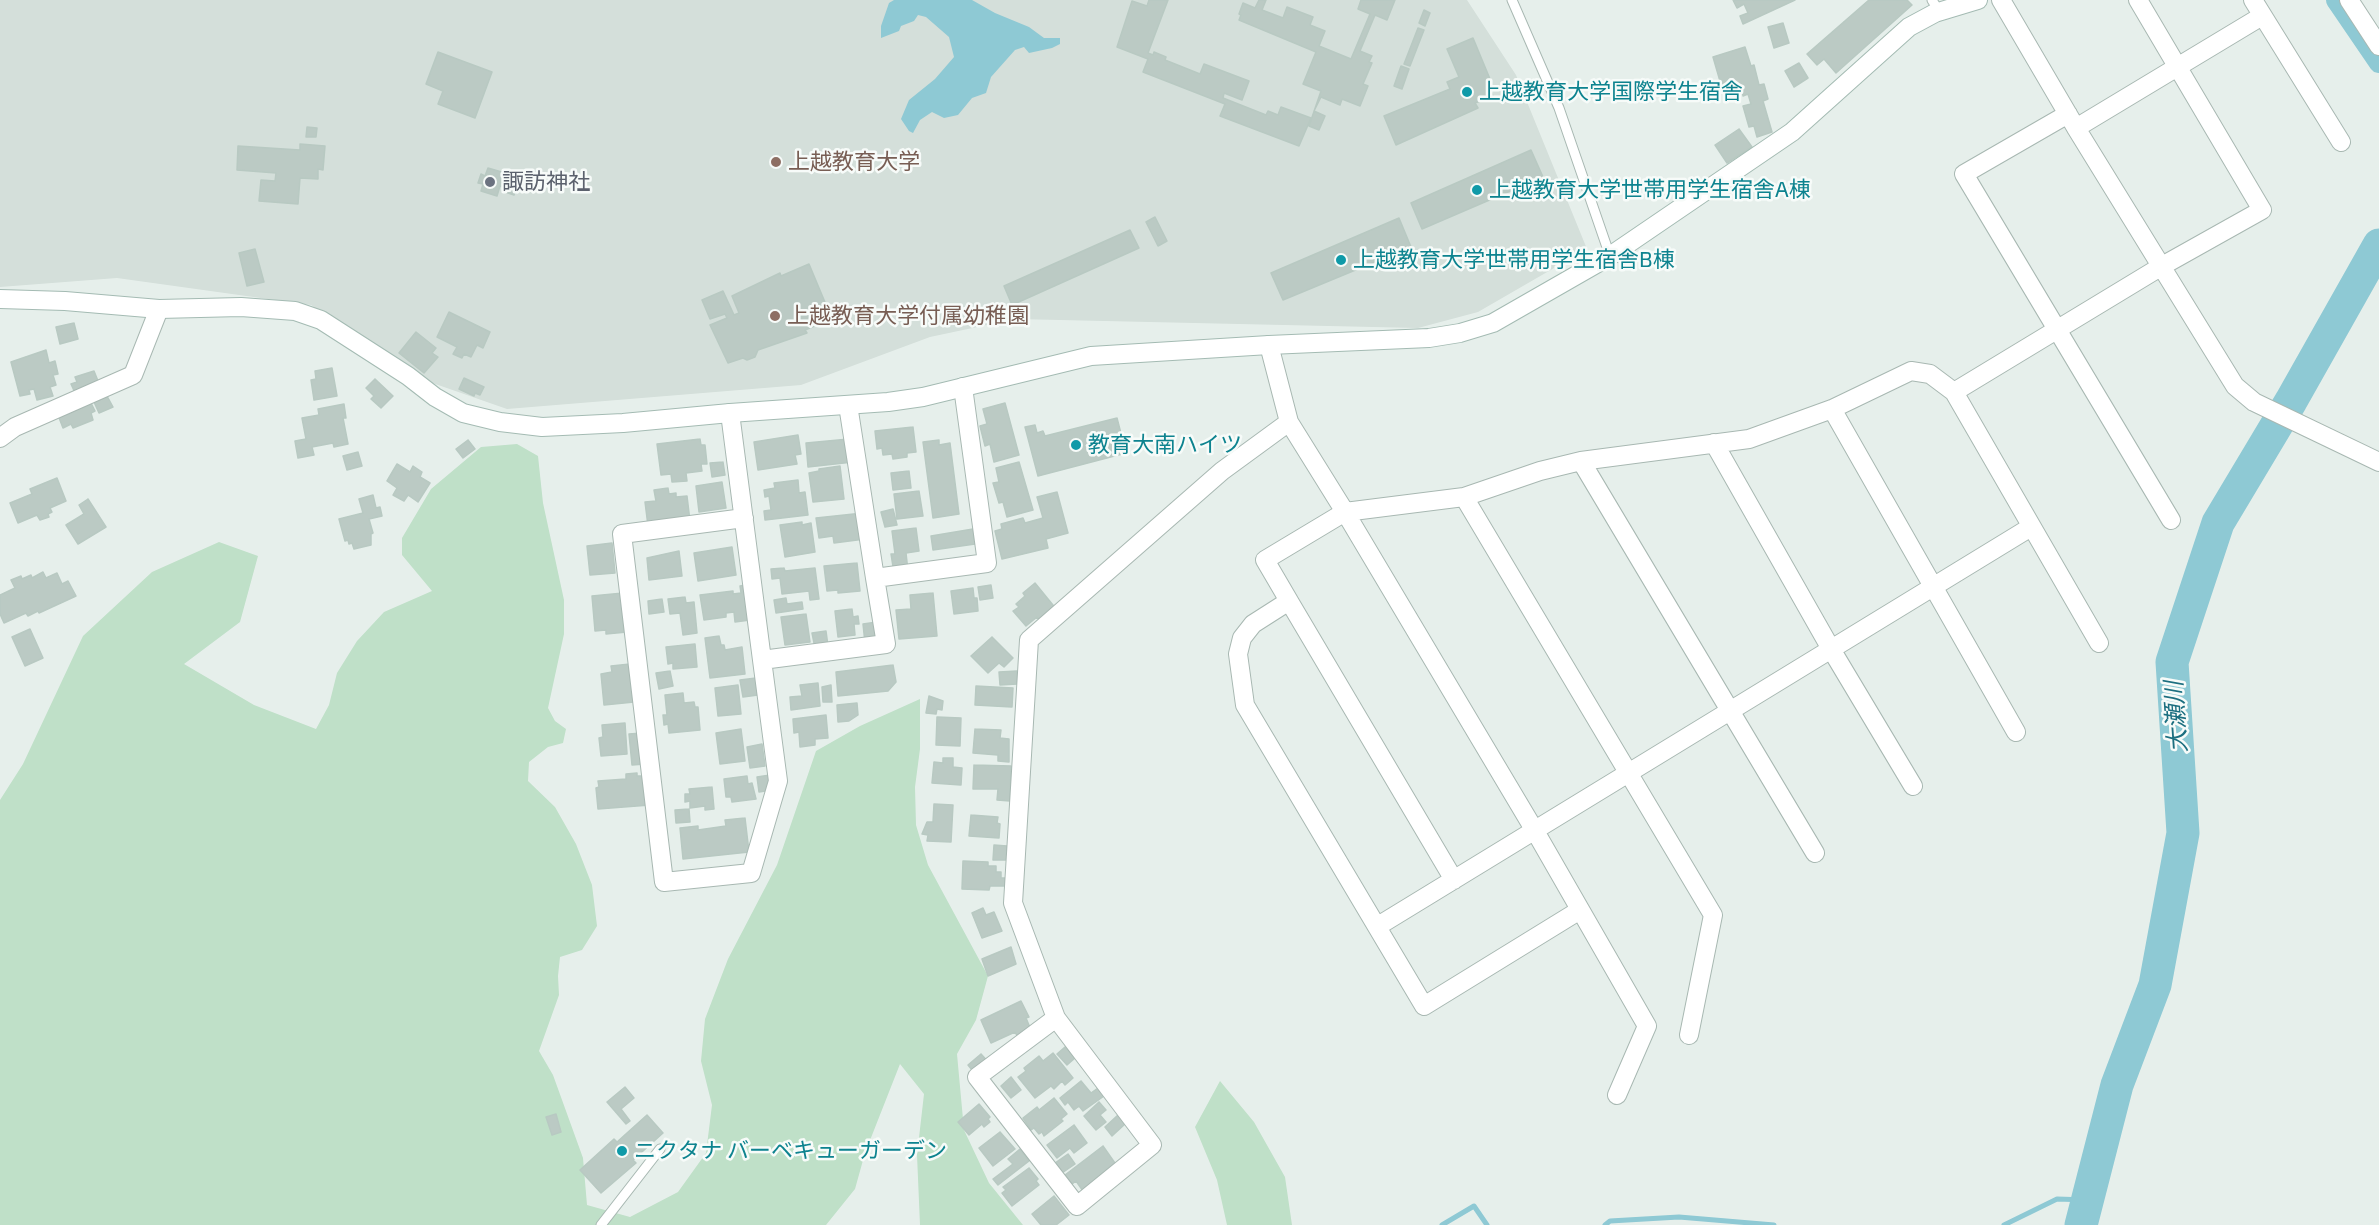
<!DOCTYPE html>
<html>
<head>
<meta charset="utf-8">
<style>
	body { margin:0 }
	canvas { display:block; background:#e6efeb }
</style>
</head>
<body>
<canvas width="2379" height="1225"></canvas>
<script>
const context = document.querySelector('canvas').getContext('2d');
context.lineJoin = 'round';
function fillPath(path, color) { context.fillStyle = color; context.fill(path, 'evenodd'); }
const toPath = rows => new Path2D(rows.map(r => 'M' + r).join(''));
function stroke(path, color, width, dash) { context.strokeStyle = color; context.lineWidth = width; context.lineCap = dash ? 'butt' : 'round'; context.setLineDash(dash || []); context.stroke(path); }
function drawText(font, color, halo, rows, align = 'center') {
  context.font = font + ' "Exo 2","Noto Sans JP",sans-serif'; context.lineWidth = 5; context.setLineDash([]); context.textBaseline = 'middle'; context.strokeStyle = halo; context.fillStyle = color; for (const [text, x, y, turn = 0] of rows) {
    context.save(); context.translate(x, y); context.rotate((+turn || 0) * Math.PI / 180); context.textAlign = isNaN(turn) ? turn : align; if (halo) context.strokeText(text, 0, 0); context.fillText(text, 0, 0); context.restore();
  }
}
fillPath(toPath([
	[0,0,1467,0,1516,75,1587,249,1478,312,1418,328,1015,319,930,337,801,385,507,409,421,379,311,305,117,278,0,287]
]), '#d4dfda');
fillPath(toPath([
	[517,444,538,456,543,503,564,600,564,634,548,708,555,721,566,729,563,743,548,747,529,762,528,781,555,807,576,844,592,885,597,926,582,950,560,957,558,976,559,995,539,1051,553,1075,583,1158,587,1205,630,1217,678,1192,706,1153,712,1105,701,1061,705,1019,728,959,777,865,816,751,860,726,920,699,920,749,915,787,916,825,928,865,988,976,976,1020,957,1054,964,1130,989,1183,1023,1225,920,1225,917,1155,924,1094,900,1064,865,1153,855,1189,826,1225,0,1225,0,800,23,764,83,636,152,572,219,542,258,556,240,622,184,664,254,705,316,729,329,705,337,673,357,641,384,612,432,591,402,555,402,538,431,489,481,447],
	[1220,1081,1254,1122,1285,1177,1292,1225,1227,1225,1217,1180,1195,1127]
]), '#bfe0c8');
fillPath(toPath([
	[894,0,972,0,995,13,1029,27,1044,38,1060,38,1060,44,1052,48,1029,53,1024,47,1015,50,991,77,986,93,972,98,958,115,944,118,932,112,920,120,913,133,909,131,901,119,909,100,935,79,954,57,949,37,926,17,918,15,914,21,901,26,899,31,881,38,881,26,889,3]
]), '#8ec9d4');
stroke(toPath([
	[1442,1225,1474,1206,1487,1225],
	[1605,1225,1610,1221,1679,1217,1774,1225],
	[2004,1225,2057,1199,2088,1200]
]), '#8ec9d4', 5);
stroke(toPath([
	[2336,0,2379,63]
]), '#8ec9d4', 20);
stroke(toPath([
	[2081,1225,2117,1085,2155,985,2183,833,2172,662,2218,523,2291,401,2379,245]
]), '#8ec9d4', 33);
const building = toPath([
	[1149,0,1168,0,1148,53,1153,55,1154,52,1166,57,1165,60,1200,74,1204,64,1249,81,1242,100,1224,93,1223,98,1266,115,1268,111,1278,115,1281,107,1311,118,1299,146,1220,116,1225,104,1143,72,1148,59,1117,47,1132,1,1147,6,1149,0],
	[1259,0,1266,0,1262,10,1283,18,1287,7,1313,17,1310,25,1325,31,1319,46,1351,59,1370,14,1358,9,1361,0,1395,0,1387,20,1375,15,1360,51,1372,56,1369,62,1372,63,1363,84,1368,86,1360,106,1342,99,1340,105,1321,97,1314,111,1325,116,1319,130,1309,126,1321,91,1303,84,1316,52,1239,20,1241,15,1239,14,1243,3,1255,8,1259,0],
	[1733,0,1795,0,1743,24,1740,16,1748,13,1744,4,1737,8,1733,0],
	[1869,0,1907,0,1912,5,1836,73,1824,59,1817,65,1807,54,1869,0],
	[1424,10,1430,13,1425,26,1419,23,1424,10],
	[1783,23,1789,43,1774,48,1768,27,1783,23],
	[1418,28,1424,30,1410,66,1404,64,1418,28],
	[1473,38,1490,79,1487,81,1493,96,1475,103,1478,108,1396,145,1384,116,1450,89,1447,82,1459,77,1447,49,1473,38],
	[1745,47,1751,66,1754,65,1759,85,1764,84,1768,99,1763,101,1772,132,1757,137,1754,126,1749,127,1743,106,1751,104,1748,94,1743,96,1742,90,1724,95,1713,57,1745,47],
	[438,52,492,72,475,118,438,104,443,91,426,84,438,52],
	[1799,63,1808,78,1794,87,1785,71,1799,63],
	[1401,66,1409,69,1402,89,1394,86,1401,66],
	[307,127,317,128,316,137,306,137,307,127],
	[1739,129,1752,147,1727,163,1715,145,1739,129],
	[300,144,325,146,323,170,318,169,318,179,300,178,298,204,259,201,261,180,275,181,276,173,237,170,238,146,300,150,300,144],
	[1531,150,1543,177,1422,229,1411,203,1531,150],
	[488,168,505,173,502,183,504,183,505,180,517,184,514,195,502,191,503,187,500,186,497,196,481,191,483,184,478,183,481,174,485,176,488,168],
	[1155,217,1167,241,1158,246,1146,222,1155,217],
	[1399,218,1411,247,1283,300,1271,273,1399,218],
	[1130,230,1139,248,1012,305,1004,286,1130,230],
	[255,249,264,282,247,286,239,253,255,249],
	[809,264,832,319,805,330,807,333,758,350,755,357,747,360,743,358,728,363,710,325,727,318,725,314,710,319,702,300,723,291,734,315,739,313,732,296,780,273,781,276,809,264],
	[449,312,490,332,483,348,477,345,471,357,464,354,462,358,453,354,457,347,437,337,449,312],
	[74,323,78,339,60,344,56,327,74,323],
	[416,332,436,348,432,353,438,357,424,373,399,353,416,332],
	[46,350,49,363,55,361,58,374,53,375,56,385,50,387,53,396,37,400,34,389,29,390,30,394,20,396,11,362,46,350],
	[332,368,337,396,314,400,311,380,316,379,315,371,332,368],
	[94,371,100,386,76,395,71,384,77,382,75,377,94,371],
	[464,378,484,387,480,395,475,393,474,396,459,389,464,378],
	[375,379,393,396,381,408,371,399,374,396,366,388,375,379],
	[107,396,113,407,99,413,94,402,107,396],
	[90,401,95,411,91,413,93,420,73,428,71,424,63,428,58,415,90,401],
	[1005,403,1019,455,994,462,990,444,985,446,980,426,987,424,983,409,1005,403],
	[344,404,346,418,343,418,348,444,334,447,333,443,312,447,314,455,298,458,295,441,306,439,302,418,319,415,318,409,344,404],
	[1117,418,1126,453,1038,476,1025,427,1035,425,1037,433,1043,431,1045,436,1117,418],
	[913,427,916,452,907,453,907,457,893,459,892,454,883,455,882,448,877,449,875,431,913,427],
	[798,435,801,454,795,455,797,464,758,470,754,442,798,435],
	[700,439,701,445,705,445,707,464,701,464,702,471,686,473,687,481,672,482,671,474,661,475,657,444,700,439],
	[849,439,853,462,808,467,806,443,849,439],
	[468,440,475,449,463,458,456,449,468,440],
	[939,440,939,445,950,443,959,514,933,518,923,442,939,440],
	[358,452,362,466,347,470,343,456,358,452],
	[723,462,725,475,712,477,710,463,723,462],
	[1019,462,1033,510,1007,517,1003,502,999,503,993,483,999,482,996,468,1019,462],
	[397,464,410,472,413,466,422,472,420,477,430,483,418,502,408,495,404,501,393,495,397,488,387,481,397,464],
	[840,466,844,499,813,502,809,473,819,471,819,469,840,466],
	[909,471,911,488,893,490,891,473,909,471],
	[57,478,66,501,50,508,52,512,48,514,49,517,40,520,37,515,18,523,10,503,32,494,30,489,57,478],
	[798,480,799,493,805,492,808,515,765,520,764,511,771,510,769,496,765,497,764,490,775,488,774,483,798,480],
	[722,482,726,508,699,512,696,486,722,482],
	[668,488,669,494,676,493,676,497,687,496,690,521,648,526,645,502,656,501,654,490,668,488],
	[919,491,923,516,897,519,894,494,919,491],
	[1057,492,1068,533,1046,539,1048,548,1002,559,995,531,1002,529,1001,524,1023,518,1025,523,1043,518,1037,497,1057,492],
	[373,495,376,508,380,507,382,516,369,519,373,533,371,534,371,545,354,549,352,543,349,544,348,540,345,541,339,519,363,513,359,499,373,495],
	[88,499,106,527,78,544,66,525,84,514,79,505,88,499],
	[893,509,897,525,885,527,881,512,893,509],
	[863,513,865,539,834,543,833,536,819,538,816,518,863,513],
	[802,522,802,525,811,523,815,552,785,557,780,525,802,522],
	[916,528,919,551,906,553,908,571,894,573,891,554,895,554,892,531,916,528],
	[973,529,975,544,933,550,931,536,973,529],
	[612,543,615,573,590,575,587,546,612,543],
	[732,547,736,575,698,581,694,553,732,547],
	[679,551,682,576,649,580,647,558,679,551],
	[857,563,860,591,838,593,838,590,827,591,824,566,857,563],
	[784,568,785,571,815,568,819,599,810,600,809,591,782,594,780,578,772,579,771,569,784,568],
	[43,572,46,578,57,573,62,584,68,581,76,596,39,613,38,611,28,616,26,613,4,623,0,614,0,595,15,588,11,580,21,576,22,579,31,575,32,578,43,572],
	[1035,583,1057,610,1041,622,1037,617,1026,626,1013,611,1019,607,1016,604,1025,596,1023,593,1035,583],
	[745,585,750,620,735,622,734,612,726,613,726,617,704,620,700,595,733,591,733,594,741,593,740,586,745,585],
	[991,585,993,598,980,600,978,587,991,585],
	[973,588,974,598,977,598,978,611,954,614,951,591,973,588],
	[623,593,627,632,606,634,606,630,595,631,592,596,623,593],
	[933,593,937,636,899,639,896,610,911,609,910,595,933,593],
	[685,597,686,603,694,602,697,633,683,635,680,613,670,614,668,599,685,597],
	[786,598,787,604,802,602,803,609,776,613,774,600,786,598],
	[662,599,664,612,649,614,648,601,662,599],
	[852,609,853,617,858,616,859,624,854,624,855,635,838,637,835,611,852,609],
	[806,614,810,642,785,645,781,617,806,614],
	[877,622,879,641,865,643,863,624,877,622],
	[30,629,43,658,25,666,12,637,30,629],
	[826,631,828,646,815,648,812,633,826,631],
	[719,636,721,645,724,645,725,650,742,647,745,674,710,678,705,638,719,636],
	[992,637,1013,658,1004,667,999,663,988,673,971,656,992,637],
	[695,644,697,667,673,669,673,663,668,664,666,647,695,644],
	[630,664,634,702,604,705,601,674,612,672,611,666,630,664],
	[893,665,896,682,888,691,838,696,836,672,893,665],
	[670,671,673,686,659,689,656,673,670,671],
	[1017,671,1017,684,1000,685,999,672,1017,671],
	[756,678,758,695,743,697,740,680,756,678],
	[818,683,820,706,791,710,790,697,802,696,800,685,818,683],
	[738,685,741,714,718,716,715,688,738,685],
	[831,685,832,702,823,702,822,687,831,685],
	[976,686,1013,688,1012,707,975,705,976,686],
	[683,693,684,703,694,702,695,707,698,707,700,730,669,733,668,724,664,725,663,715,667,715,665,695,683,693],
	[929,696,943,701,942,710,937,709,936,714,926,713,929,696],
	[857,703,858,715,849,721,838,722,837,705,857,703],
	[826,715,828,738,815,739,815,745,800,747,799,732,794,733,793,719,826,715],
	[937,717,961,718,960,746,936,745,937,717],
	[625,723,627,754,601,756,599,738,603,737,602,725,625,723],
	[741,729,745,761,720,764,716,733,741,729],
	[975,729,1001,730,1000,738,1009,739,1009,762,998,761,998,755,973,753,975,729],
	[642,733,645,764,632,765,629,734,642,733],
	[762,744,765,766,750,768,747,747,762,744],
	[943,758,953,758,953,767,962,768,961,785,932,783,934,762,943,763,943,758],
	[974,765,1011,766,1010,801,997,800,998,789,973,789,974,765],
	[637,773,637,776,648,776,650,805,598,809,596,788,599,787,598,781,626,779,626,774,637,773],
	[770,775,772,790,759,792,757,777,770,775],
	[747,776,748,784,752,783,756,799,732,802,731,797,726,797,724,779,747,776],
	[712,787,714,809,705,810,705,806,690,808,690,801,685,802,685,794,690,794,689,789,712,787],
	[934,804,953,805,951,842,927,841,928,835,922,834,927,822,933,822,934,804],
	[689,809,690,822,676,823,675,810,689,809],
	[971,815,998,817,997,823,1000,824,999,838,969,836,971,815],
	[745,818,749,852,683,859,680,828,698,826,698,830,726,826,725,820,745,818],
	[994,845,1007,846,1006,860,993,860,994,845],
	[963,861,988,862,988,866,996,866,996,872,1001,872,1001,878,1006,878,1006,886,990,886,989,890,962,889,963,861],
	[983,908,986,915,994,912,1002,931,982,938,972,913,983,908],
	[1011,947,1016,964,988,976,982,959,1011,947],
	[1021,1001,1029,1017,1026,1018,1031,1030,1020,1041,1015,1032,991,1043,981,1020,1021,1001],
	[1065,1047,1075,1058,1067,1065,1057,1054,1065,1047],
	[1053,1053,1073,1078,1065,1085,1062,1081,1054,1089,1051,1086,1035,1098,1018,1077,1026,1071,1024,1068,1039,1056,1043,1061,1053,1053],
	[981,1054,991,1065,977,1076,968,1065,981,1054],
	[1011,1077,1021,1090,1011,1098,1001,1086,1011,1077],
	[1081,1081,1091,1093,1098,1088,1104,1096,1083,1111,1079,1106,1074,1110,1068,1102,1065,1105,1060,1098,1081,1081],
	[625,1087,634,1098,621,1109,630,1121,626,1124,607,1102,625,1087],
	[1054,1098,1067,1114,1061,1119,1063,1121,1044,1136,1042,1132,1039,1134,1034,1128,1031,1130,1023,1118,1037,1107,1039,1110,1054,1098],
	[1099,1102,1106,1110,1100,1115,1106,1122,1096,1130,1084,1116,1099,1102],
	[979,1104,990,1117,988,1119,990,1122,984,1127,982,1124,969,1135,958,1122,979,1104],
	[556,1114,561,1132,552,1135,546,1117,556,1114],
	[647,1115,663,1133,633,1160,636,1163,601,1193,580,1170,614,1139,617,1142,647,1115],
	[1118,1115,1125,1124,1112,1136,1105,1127,1118,1115],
	[1074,1125,1087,1143,1074,1153,1070,1148,1057,1158,1047,1145,1074,1125],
	[1000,1132,1015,1149,993,1166,979,1148,1000,1132],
	[1103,1146,1117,1166,1083,1191,1076,1181,1072,1184,1065,1175,1103,1146],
	[1020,1149,1029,1161,998,1185,993,1179,1013,1164,1008,1159,1020,1149],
	[1068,1154,1075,1164,1062,1173,1055,1163,1068,1154],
	[1029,1168,1038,1179,1036,1181,1039,1185,1012,1206,1002,1193,1006,1190,1003,1187,1029,1168],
	[1054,1196,1069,1215,1056,1225,1041,1225,1032,1214,1054,1196]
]);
fillPath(building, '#bbcac4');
stroke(building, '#b8c9c2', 1.5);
const lane = toPath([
	[1512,0,1559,108,1610,256],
	[1932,0,1939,11],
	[601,1225,660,1149]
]);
const street = toPath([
	[2001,0,2076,128,2235,386,2254,402,2379,462],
	[2253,0,2341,142],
	[2349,0,2379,46],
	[2068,114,1964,174,2171,520],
	[2076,128,2262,16],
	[1269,345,1289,422,1345,512,1535,831,1647,1026,1617,1095],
	[1954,392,2162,266,2262,210,2138,0],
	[848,405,875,578],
	[1832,409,2016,732],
	[730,413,762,660],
	[0,438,15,427,133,375,159,309],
	[1714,443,1831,649,1913,786],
	[1581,461,1815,853],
	[1464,497,1713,915,1689,1035],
	[744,518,622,534,664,882,751,873,778,781,762,660,886,644,875,578,987,563,963,387],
	[1289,601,1454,880],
	[1580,910,1424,1006,1245,705,1238,654,1242,638,1253,624,1289,601,1265,560,1345,512,1464,497,1540,471,1581,461,1749,439,1832,409,1911,371,1930,374,1954,392,2099,643],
	[1378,926,2031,527],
	[1056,1018,977,1077,1077,1206,1152,1145,1056,1018,1013,903,1029,640,1222,471,1289,422]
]);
const secondary = toPath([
	[0,299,65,301,159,309,241,307,295,311,321,320,408,376,435,397,463,413,500,422,542,427,623,423,730,413,888,402,923,397,1091,356,1269,345,1429,338,1460,333,1493,323,1610,256,1792,132,1909,27,1935,13,1978,0]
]);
stroke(lane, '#a8b8b2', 11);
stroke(street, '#a8b8b2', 20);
stroke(secondary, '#a4bbb3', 20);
stroke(lane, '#fff', 9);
stroke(street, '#fff', 18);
stroke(secondary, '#fff', 18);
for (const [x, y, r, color] of [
	[1467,92,6,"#0f9aa8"],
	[776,162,6,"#8d6e63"],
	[490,182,6,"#6b7280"],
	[1477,190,6,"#0f9aa8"],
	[1341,260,6,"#0f9aa8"],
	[775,316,6,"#8d6e63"],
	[1076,445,6,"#0f9aa8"],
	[622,1151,6,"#0f9aa8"]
]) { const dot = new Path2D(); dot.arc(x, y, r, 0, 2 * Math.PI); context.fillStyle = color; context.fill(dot); stroke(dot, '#f7fbf9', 2); }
drawText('22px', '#0d838f', '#f7fbf9', [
	["上越教育大学国際学生宿舎",1479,92],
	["上越教育大学世帯用学生宿舎A棟",1489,190],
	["上越教育大学世帯用学生宿舎B棟",1353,260],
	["教育大南ハイツ",1088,445],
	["ニクタナ バーベキューガーデン",634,1151]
], 'left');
drawText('22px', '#785e54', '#f7fbf9', [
	["上越教育大学",788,162],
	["上越教育大学付属幼稚園",787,316]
], 'left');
drawText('22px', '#5b616d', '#f7fbf9', [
	["諏訪神社",502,182]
], 'left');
drawText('italic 24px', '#1c6f80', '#f7fbf9', [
	["大瀬川",2176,717,-94]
]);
</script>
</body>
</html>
